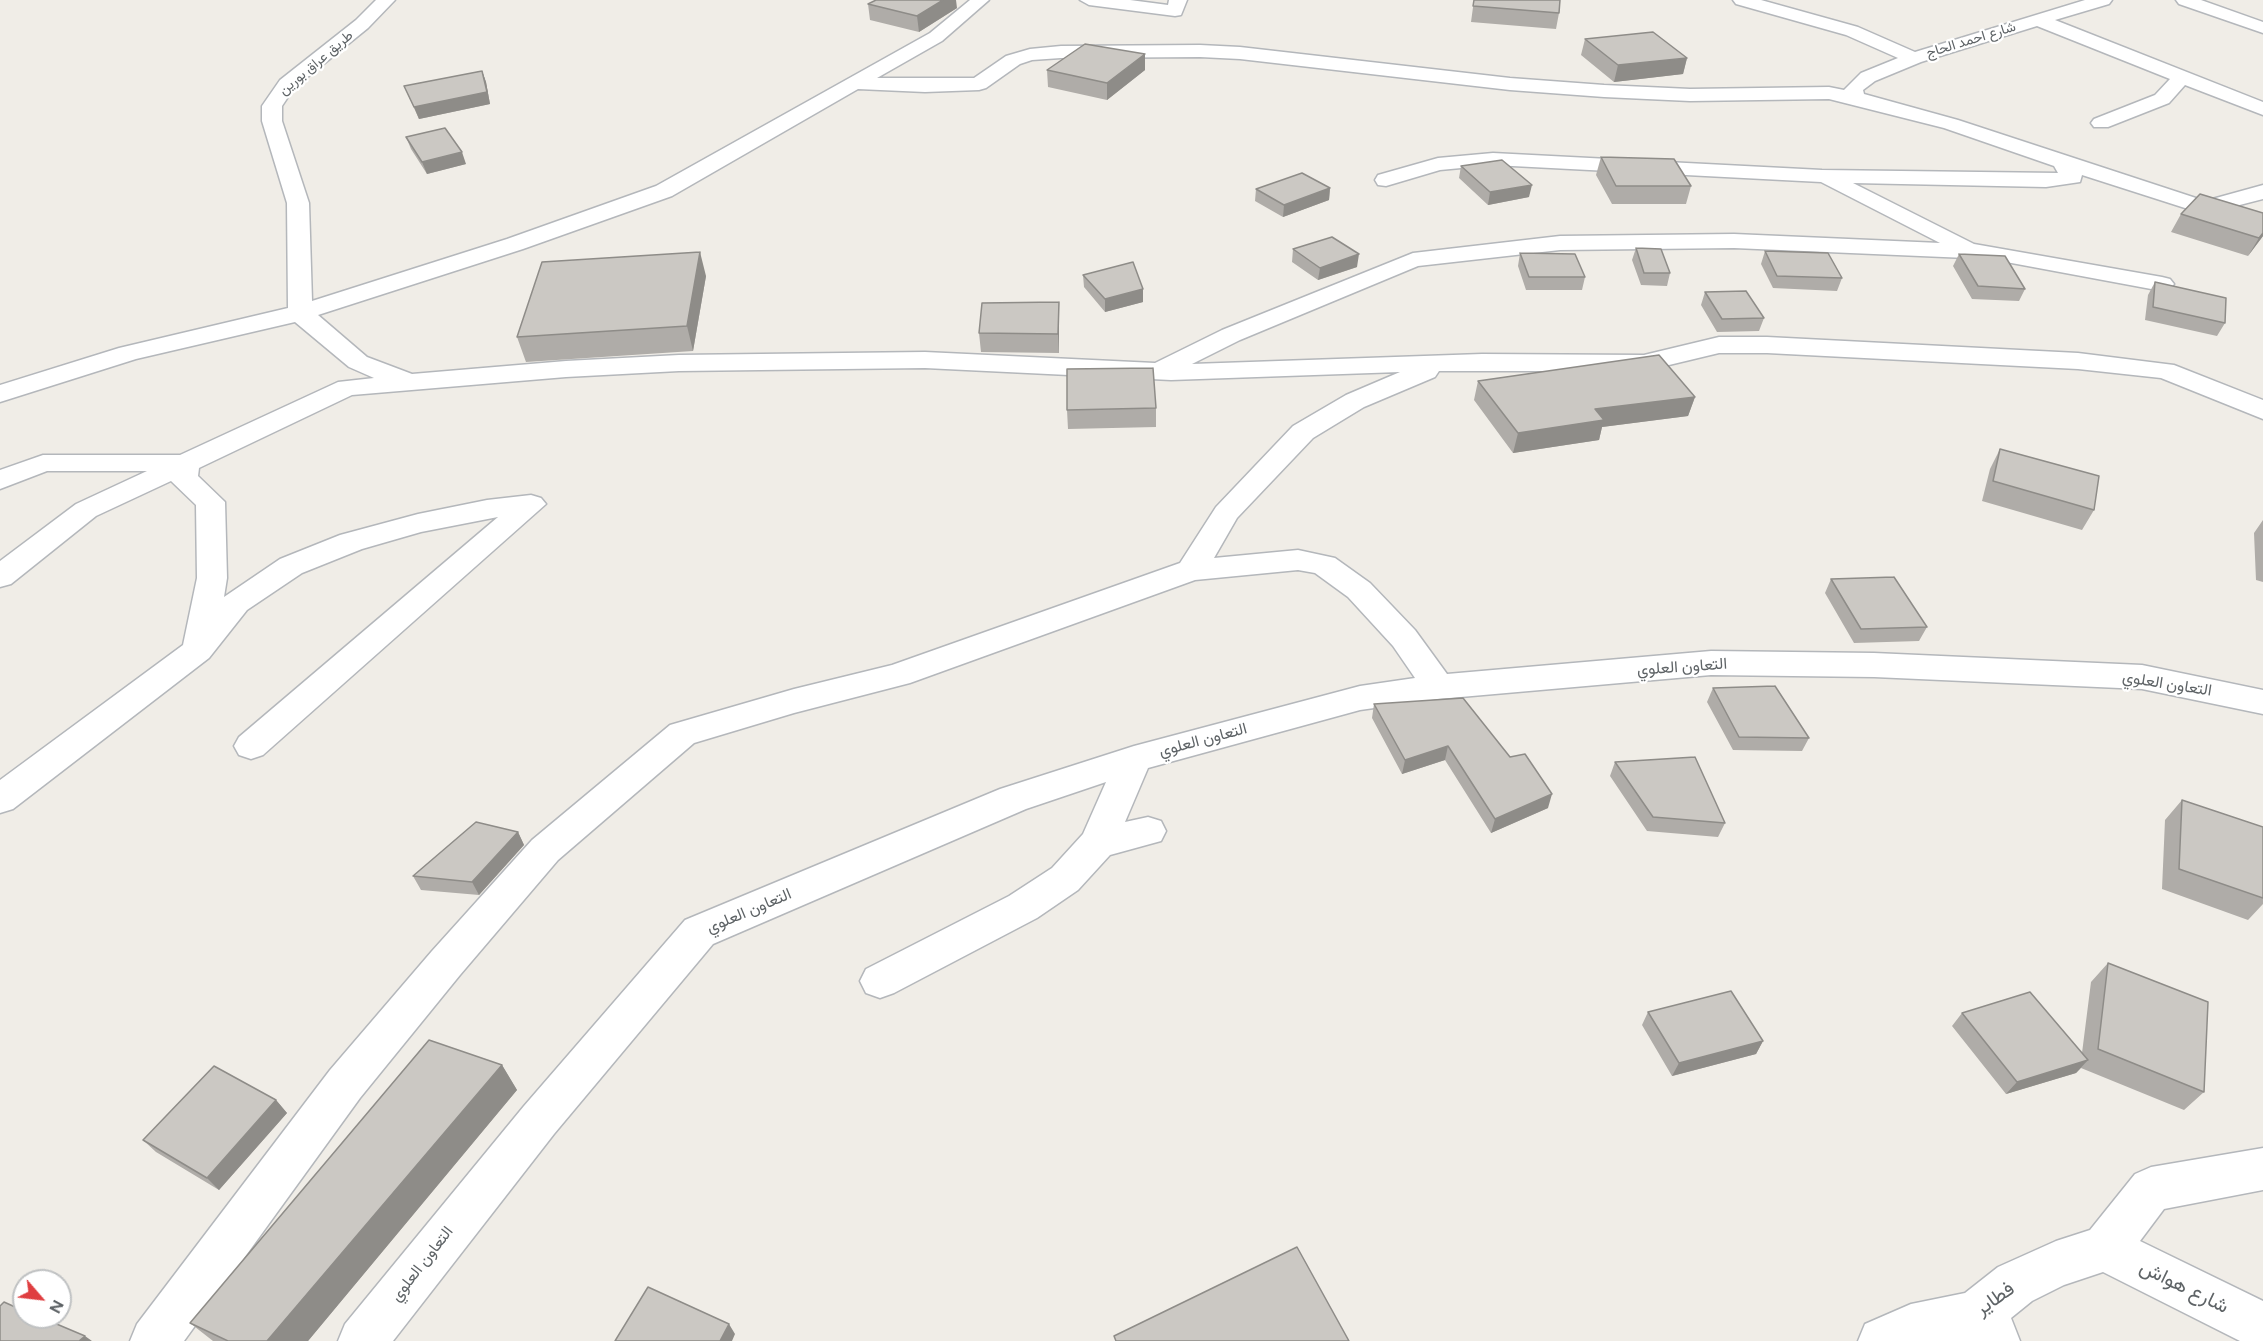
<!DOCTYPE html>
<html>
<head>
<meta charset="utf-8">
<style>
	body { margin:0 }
	#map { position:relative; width:2263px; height:1341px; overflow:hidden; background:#f0ede7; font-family:Figtree,sans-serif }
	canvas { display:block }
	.north { position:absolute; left:12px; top:1269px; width:60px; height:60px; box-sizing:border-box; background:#fff; border:2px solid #bfc1c2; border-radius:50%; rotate:118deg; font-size:16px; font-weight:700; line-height:24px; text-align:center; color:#5e6366 }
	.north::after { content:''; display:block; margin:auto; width:21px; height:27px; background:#df3e40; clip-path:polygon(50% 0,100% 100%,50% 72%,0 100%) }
</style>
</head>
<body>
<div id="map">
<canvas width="2263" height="1341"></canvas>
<div class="north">N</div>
</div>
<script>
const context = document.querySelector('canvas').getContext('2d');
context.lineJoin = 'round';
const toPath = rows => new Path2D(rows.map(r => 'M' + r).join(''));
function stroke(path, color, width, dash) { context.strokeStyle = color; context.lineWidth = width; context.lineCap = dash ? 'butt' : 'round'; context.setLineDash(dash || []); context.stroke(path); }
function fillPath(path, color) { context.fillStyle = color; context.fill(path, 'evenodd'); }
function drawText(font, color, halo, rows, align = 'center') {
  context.font = font + ' Figtree,Vazirmatn,sans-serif'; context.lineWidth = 4.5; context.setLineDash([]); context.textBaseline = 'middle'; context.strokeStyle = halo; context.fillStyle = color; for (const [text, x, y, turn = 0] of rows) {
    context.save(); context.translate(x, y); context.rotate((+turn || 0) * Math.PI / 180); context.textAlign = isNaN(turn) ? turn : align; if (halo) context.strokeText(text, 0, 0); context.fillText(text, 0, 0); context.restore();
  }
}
const minor = toPath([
	[376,0,395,0,368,28,294,88,282,106,282,121,309,203,312,301,507,239,656,186,930,33,970,0,989,0,942,41,877,78,974,78,1006,56,1030,49,1061,46,1200,45,1240,47,1510,78,1604,85,1690,89,1829,87,1844,90,1861,73,1898,58,1846,35,1736,4,1733,0,1761,0,1858,27,1915,52,2085,0,2112,0,2109,4,2055,20,2263,102,2263,115,2185,85,2169,103,2108,127,2094,127,2091,123,2094,119,2155,95,2170,79,2037,26,1921,62,1875,81,1863,90,1864,94,1958,120,2205,201,2263,185,2263,199,2228,208,2263,219,2263,233,2082,175,2080,182,2046,187,1853,183,1974,244,2162,277,2170,279,2174,284,2170,289,2162,291,1990,259,1734,248,1560,250,1418,266,1240,340,1192,364,1482,354,1644,355,1719,337,1767,337,2078,353,2174,365,2263,400,2263,419,2161,378,2078,369,1767,353,1719,353,1644,371,1439,371,1435,377,1364,407,1313,438,1237,518,1214,558,1298,550,1335,558,1370,583,1415,630,1447,674,1711,651,1874,653,2142,665,2263,690,2263,714,2142,689,1874,677,1711,675,1438,699,1360,710,1148,768,1125,822,1148,817,1161,821,1166,831,1161,841,1110,855,1078,890,1037,918,894,993,880,998,866,993,860,981,866,969,1009,896,1052,868,1083,834,1106,782,1026,809,713,944,554,1134,393,1341,338,1341,345,1324,524,1106,685,920,1000,789,1134,746,1360,686,1415,678,1393,646,1348,597,1315,573,1298,570,1195,580,910,683,794,713,694,743,558,860,460,975,360,1098,184,1341,130,1341,137,1324,330,1070,432,951,532,840,670,725,794,689,892,665,1180,563,1216,507,1293,426,1346,395,1400,372,1171,380,925,368,679,371,566,377,352,395,199,468,198,476,225,502,227,578,224,597,280,559,340,535,418,514,487,500,531,495,541,498,546,504,263,755,251,759,239,755,234,746,239,737,498,517,421,532,362,549,302,573,247,610,209,658,13,809,0,813,0,780,183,645,197,578,196,505,171,481,96,516,11,584,0,587,0,561,76,504,147,471,47,471,0,489,0,470,43,455,180,455,338,382,374,378,349,367,295,322,136,359,0,402,0,385,119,348,288,308,287,203,262,121,262,106,280,80,356,20,376,0],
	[1200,57,1240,59,1510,90,1604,97,1690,101,1829,99,1944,128,2054,166,2058,173,1822,170,1493,153,1438,158,1378,175,1375,180,1378,185,1386,186,1440,170,1493,165,1821,182,1940,243,1734,234,1560,236,1413,253,1222,330,1155,363,925,352,679,355,566,361,412,374,367,357,318,315,523,249,672,196,858,89,925,92,979,90,986,88,1020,64,1032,60,1061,58,1200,57],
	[1080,0,1130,0,1168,5,1169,0,1187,0,1181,15,1175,16,1089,5,1080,0],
	[2176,0,2201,0,2263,22,2263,33,2179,4,2176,0],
	[2263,1148,2263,1190,2164,1209,2140,1241,2263,1301,2263,1341,2240,1341,2103,1272,2064,1285,2032,1301,2011,1318,2020,1341,1858,1341,1865,1324,1911,1304,1965,1293,1998,1267,2056,1241,2090,1230,2135,1174,2151,1167,2263,1148]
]);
stroke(minor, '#b4b7bb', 3);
fillPath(minor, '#fff');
fillPath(toPath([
	[1474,0,1559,13,1556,29,1471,22],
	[868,4,957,8,919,32,870,20],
	[1585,39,1687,58,1683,74,1614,82,1581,55],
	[1047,70,1145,70,1107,100,1048,87],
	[482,71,486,82,490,104,419,119,404,86],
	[406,137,466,164,427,174,411,149],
	[1601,157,1691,186,1686,204,1612,204,1596,175],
	[1461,166,1529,197,1488,205,1459,178],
	[1330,188,1329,200,1283,217,1255,201,1256,189],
	[2263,213,2263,236,2248,256,2171,232,2181,214],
	[1636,248,1670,273,1667,286,1641,285,1632,260],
	[1293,249,1357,267,1318,280,1292,262],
	[1765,251,1842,278,1837,291,1773,288,1761,264],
	[1520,253,1585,277,1582,290,1526,290,1518,266],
	[1959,254,2025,289,2019,301,1972,299,1953,266],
	[1083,275,1143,289,1143,302,1105,312,1084,287],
	[706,276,693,351,526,362,517,337],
	[2155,282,2225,323,2217,336,2145,320,2148,295],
	[1705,292,1764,318,1759,331,1717,332,1701,305],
	[1059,302,1059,353,981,352,979,333],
	[1478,381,1695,397,1688,416,1602,427,1599,440,1513,453,1474,400],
	[1156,408,1156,427,1068,429,1067,410],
	[2000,449,2094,510,2082,530,1982,501,1990,469],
	[2263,520,2263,582,2256,580,2254,533],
	[1831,579,1927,627,1919,641,1854,643,1825,593],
	[1713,688,1809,738,1802,751,1733,750,1707,702],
	[1374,704,1510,757,1548,808,1491,833,1445,760,1402,774,1372,718],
	[1615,762,1725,823,1718,837,1647,831,1610,776],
	[2182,800,2263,827,2263,904,2248,920,2162,889,2165,820],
	[518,832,524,845,479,895,421,890,413,876],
	[2108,963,2204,1092,2184,1110,2081,1068,2076,1073,2006,1094,1952,1026,1962,1013,2082,1053,2091,982],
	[1648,1012,1763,1041,1756,1054,1672,1076,1642,1025],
	[502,1065,517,1090,308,1341,213,1341,190,1323],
	[276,1100,287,1113,219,1190,156,1152,143,1140]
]), '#afaca8');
fillPath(toPath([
	[943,0,956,0,957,8,919,32,917,16],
	[1145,54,1145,70,1107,100,1107,83],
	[1687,58,1683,74,1614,82,1618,65],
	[482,71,486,82,490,104,419,119,414,107],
	[462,152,466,164,427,174,422,162],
	[1532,185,1529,197,1488,205,1490,192],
	[1330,188,1329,200,1283,217,1284,205],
	[2263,233,2263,236,2248,256,2259,238],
	[700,252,706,276,693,351,687,326],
	[1359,254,1357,267,1318,280,1320,268],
	[1143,289,1143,302,1105,312,1105,299],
	[1059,302,1059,353,1058,334],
	[1695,397,1688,416,1602,427,1599,440,1513,453,1518,433,1595,409],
	[1448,746,1445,760,1402,774,1405,760],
	[1552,794,1548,808,1491,833,1495,819],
	[518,832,524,845,479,895,472,882],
	[1763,1041,1756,1054,1672,1076,1679,1063],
	[2088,1060,2076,1073,2006,1094,2017,1082],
	[502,1065,517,1090,308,1341,267,1341],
	[276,1100,287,1113,219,1190,207,1178],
	[729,1324,735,1334,732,1341,720,1341],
	[85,1336,92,1341,79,1341]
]), '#8e8c88');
const building = toPath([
	[876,0,943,0,917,16,868,4,876,0],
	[1474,0,1560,0,1559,13,1473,6,1474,0],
	[1653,32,1687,58,1618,65,1585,39,1653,32],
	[1085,44,1145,54,1107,83,1047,70,1085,44],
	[482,71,487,92,414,107,404,86,482,71],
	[445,128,462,152,422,162,406,137,445,128],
	[1601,157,1674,159,1691,186,1616,186,1601,157],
	[1502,160,1532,185,1490,192,1461,166,1502,160],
	[1302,173,1330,188,1284,205,1256,189,1302,173],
	[2200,194,2263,213,2263,233,2259,238,2181,214,2200,194],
	[1332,237,1359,254,1320,268,1293,249,1332,237],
	[1636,248,1661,249,1670,273,1644,273,1636,248],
	[1765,251,1828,253,1842,278,1777,276,1765,251],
	[700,252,687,326,517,337,542,262,700,252],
	[1520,253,1575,254,1585,277,1529,277,1520,253],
	[1959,254,2005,256,2025,289,1978,286,1959,254],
	[1133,262,1143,289,1105,299,1083,275,1133,262],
	[2155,282,2226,298,2225,323,2153,307,2155,282],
	[1746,291,1764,318,1722,319,1705,292,1746,291],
	[1059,302,1058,334,979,333,982,303,1059,302],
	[1659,355,1695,397,1595,409,1604,420,1518,433,1478,381,1659,355],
	[1153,368,1156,408,1067,410,1067,369,1153,368],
	[2000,449,2099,476,2094,510,1993,481,2000,449],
	[1894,577,1927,627,1861,629,1831,579,1894,577],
	[1775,686,1809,738,1739,737,1713,688,1775,686],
	[1463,698,1510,757,1525,754,1552,794,1495,819,1448,746,1405,760,1374,704,1463,698],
	[1695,757,1725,823,1653,817,1615,762,1695,757],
	[2182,800,2263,827,2263,898,2179,869,2182,800],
	[476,822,518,832,472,882,413,876,476,822],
	[2108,963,2208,1002,2204,1092,2098,1049,2108,963],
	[1731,991,1763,1041,1679,1063,1648,1012,1731,991],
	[2030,992,2088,1060,2017,1082,1962,1013,2030,992],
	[429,1040,502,1065,267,1341,228,1341,190,1323,429,1040],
	[214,1066,276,1100,207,1178,143,1140,214,1066],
	[1297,1247,1349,1341,1116,1341,1114,1336,1297,1247],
	[648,1287,729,1324,720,1341,615,1341,648,1287],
	[4,1302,24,1311,24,1317,40,1317,85,1336,79,1341,0,1341,0,1306,4,1302]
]);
fillPath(building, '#cbc8c3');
stroke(building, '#8e8c88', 1.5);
drawText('14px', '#5e6366', '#fff', [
	["شارع احمد الحاج",1971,40,-17],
	["طريق عراق بورين",316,63,-40]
]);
drawText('16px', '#5e6366', '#fff', [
	["التعاون العلوي",1682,667,-4],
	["التعاون العلوي",2167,684,9],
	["التعاون العلوي",1203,740,-15],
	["التعاون العلوي",749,911,-23],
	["التعاون العلوي",422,1264,-52]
]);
drawText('20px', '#5e6366', '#fff', [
	["شارع هواش",2184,1287,26],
	["فطاير",1995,1299,-35]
]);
</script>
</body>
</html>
